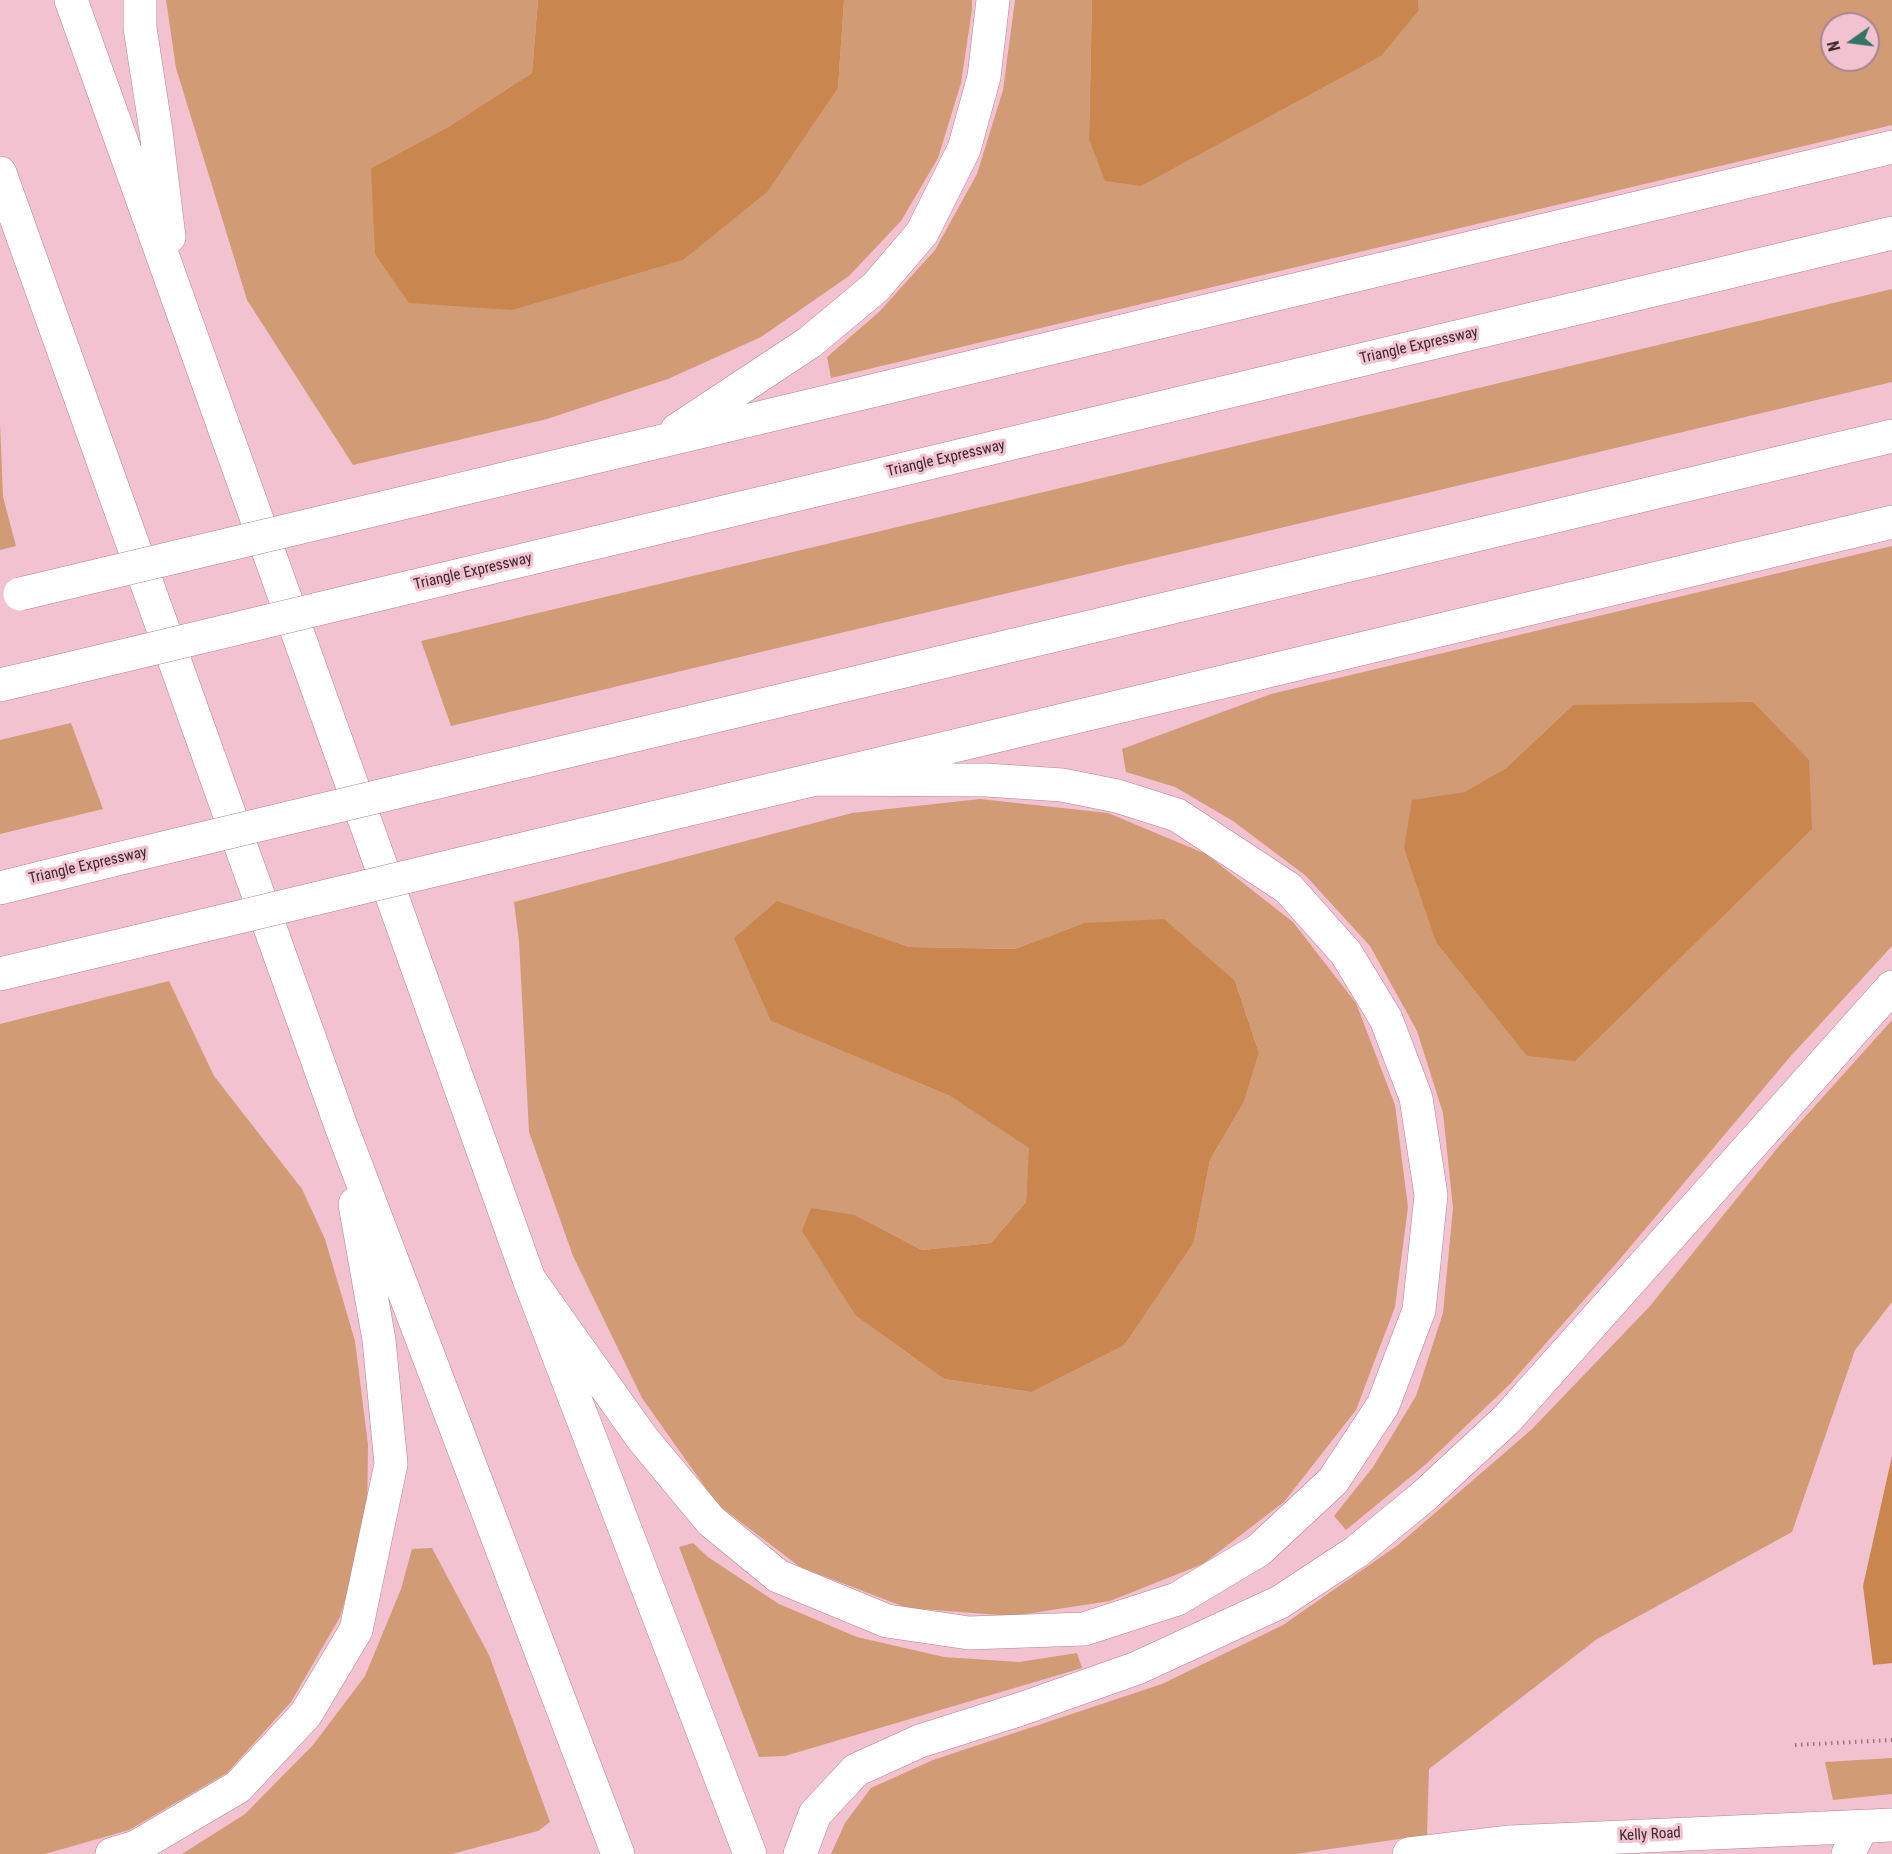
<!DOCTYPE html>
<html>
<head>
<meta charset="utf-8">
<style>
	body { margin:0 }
	#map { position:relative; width:1892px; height:1854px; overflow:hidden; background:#f2c2d1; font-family:"Roboto Condensed",sans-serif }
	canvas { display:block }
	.north { position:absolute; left:1820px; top:12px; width:60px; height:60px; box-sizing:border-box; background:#f2c2d1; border:2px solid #a98490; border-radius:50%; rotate:256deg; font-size:16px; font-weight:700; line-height:24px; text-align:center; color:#3b282e }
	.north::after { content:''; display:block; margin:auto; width:21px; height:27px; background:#317567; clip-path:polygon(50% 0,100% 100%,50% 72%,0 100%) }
</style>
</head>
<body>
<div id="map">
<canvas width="1892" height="1854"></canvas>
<div class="north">N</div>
</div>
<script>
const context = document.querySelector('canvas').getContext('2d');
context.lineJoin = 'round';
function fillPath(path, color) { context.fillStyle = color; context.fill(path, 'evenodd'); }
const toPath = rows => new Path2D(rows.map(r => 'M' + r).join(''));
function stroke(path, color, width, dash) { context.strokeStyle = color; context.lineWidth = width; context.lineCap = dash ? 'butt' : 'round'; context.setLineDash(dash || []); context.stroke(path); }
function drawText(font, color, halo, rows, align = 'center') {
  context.font = font + ' "Roboto Condensed",sans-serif'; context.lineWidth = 6; context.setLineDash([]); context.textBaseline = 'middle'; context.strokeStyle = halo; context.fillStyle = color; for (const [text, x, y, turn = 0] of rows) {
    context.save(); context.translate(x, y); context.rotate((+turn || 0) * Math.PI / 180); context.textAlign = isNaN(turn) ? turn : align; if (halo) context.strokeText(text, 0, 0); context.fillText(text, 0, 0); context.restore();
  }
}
fillPath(toPath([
	[166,0,538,0,532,73,448,127,371,168,838,88,844,0,972,0,972,10,961,83,938,158,901,221,849,276,761,337,668,379,547,419,353,465,247,300,176,68],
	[1015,0,1092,0,1089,139,1419,10,1418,0,1892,0,1892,125,831,378,827,357,879,312,935,250,977,174,1003,90],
	[1832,24,1868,24,1868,60,1832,60],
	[1892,289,1892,382,451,726,421,641],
	[0,422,3,497,16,546,0,550],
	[1892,546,1892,946,1789,1058,1620,1259,1510,1384,1425,1465,1346,1530,1334,1516,1373,1467,1416,1396,1443,1313,1453,1208,1443,1113,1417,1031,1370,946,1306,876,1233,821,1175,787,1126,772,1122,749,1271,694],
	[1573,705,1436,942,1412,801,1464,792,1506,768],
	[71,723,103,809,0,834,0,740],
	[980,799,1108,813,1206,854,1293,922,1356,1003,1395,1105,1408,1207,1395,1307,1356,1410,1284,1502,1203,1564,1110,1601,1013,1616,907,1608,800,1567,717,1504,642,1398,573,1256,529,1132,519,941,514,902,852,813],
	[777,902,909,947,1015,949,1084,923,1235,981,1259,1053,1244,1102,1210,1160,1194,1242,1031,1392,944,1379,856,1316,855,1215,922,1250,991,1243,1026,1202,1030,1147,950,1096,772,1021],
	[169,981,214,1076,302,1189,325,1239,355,1341,368,1445,367,1526,340,1617,291,1702,227,1773,129,1830,45,1854,0,1854,0,1024],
	[1892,1020,1892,1302,1855,1350,1792,1532,1597,1639,1429,1769,1427,1835,1296,1854,831,1854,845,1823,871,1788,933,1760,1162,1684,1283,1625,1398,1545,1532,1429,1650,1306,1779,1146],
	[693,1543,708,1557,779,1604,857,1637,944,1657,1019,1662,1077,1653,1082,1668,785,1756,759,1757,679,1547],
	[432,1548,489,1655,550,1822,538,1831,452,1854,182,1854,245,1814,313,1745,365,1676,401,1589,412,1549],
	[1892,1758,1892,1794,1833,1800,1825,1762]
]), '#d19c75');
fillPath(toPath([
	[538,0,844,0,838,88,767,192,683,260,512,310,409,303,375,254,371,168,448,127,532,73],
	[1092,0,1418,0,1419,10,1381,56,1141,186,1105,181,1089,139],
	[1753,702,1809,760,1812,829,1575,1061,1527,1056,1436,942,1404,848,1412,800,1464,792,1506,768,1573,705],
	[777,901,909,947,1015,949,1084,923,1164,919,1235,981,1259,1053,1244,1102,1210,1160,1194,1242,1124,1345,1031,1392,944,1379,856,1316,802,1231,811,1208,855,1215,922,1250,991,1243,1026,1202,1029,1148,950,1096,771,1021,734,938],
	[1892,1456,1892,1663,1873,1665,1863,1586]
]), '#ca864f');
const secondary = toPath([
	[1409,1854,1510,1842,1892,1825]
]);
const highway = toPath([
	[71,0,529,1279,750,1854],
	[140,0,140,28,156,131,169,237],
	[0,173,341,1126,618,1854],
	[677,430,810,342,876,287,922,233,964,149,984,77,993,0],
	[382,508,1892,147],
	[410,587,1892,233],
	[0,685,47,674],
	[476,773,1892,436],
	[506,853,1892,522],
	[0,888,113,860],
	[0,974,139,941],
	[529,1279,642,1438,711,1521,778,1576,887,1621,969,1633,1084,1629,1177,1599,1259,1550,1333,1481,1383,1405,1419,1310,1431,1195,1416,1098,1386,1019,1346,953,1288,888,1177,815,1117,796,1062,785,986,780,816,779],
	[112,1854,136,1847,238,1787,306,1714,356,1630,391,1464,379,1340,355,1204],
	[800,1854,815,1814,856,1770,920,1741,1021,1709,1137,1668,1280,1602,1356,1552,1424,1496,1507,1419,1892,987],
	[1848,1854,1862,1827]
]);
stroke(secondary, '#b18492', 34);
stroke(highway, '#b18492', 34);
stroke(toPath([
	[1795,1745,1892,1740]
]), '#997782', 4, [1.5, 4.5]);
stroke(secondary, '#fff', 33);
stroke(highway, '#fff', 33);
const highwayBridge = toPath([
	[20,594,382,508],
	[47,674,410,587],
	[113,860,476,773],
	[139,941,506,853]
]);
stroke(highwayBridge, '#b18492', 34, []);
stroke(highwayBridge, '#fff', 33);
drawText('15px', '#3b282e', '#f2c2d1', [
	["Triangle Expressway",1419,346,-13],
	["Triangle Expressway",946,459,-13],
	["Triangle Expressway",473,572,-13],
	["Triangle Expressway",88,866,-13],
	["Kelly Road",1650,1835,-3]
]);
</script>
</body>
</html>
